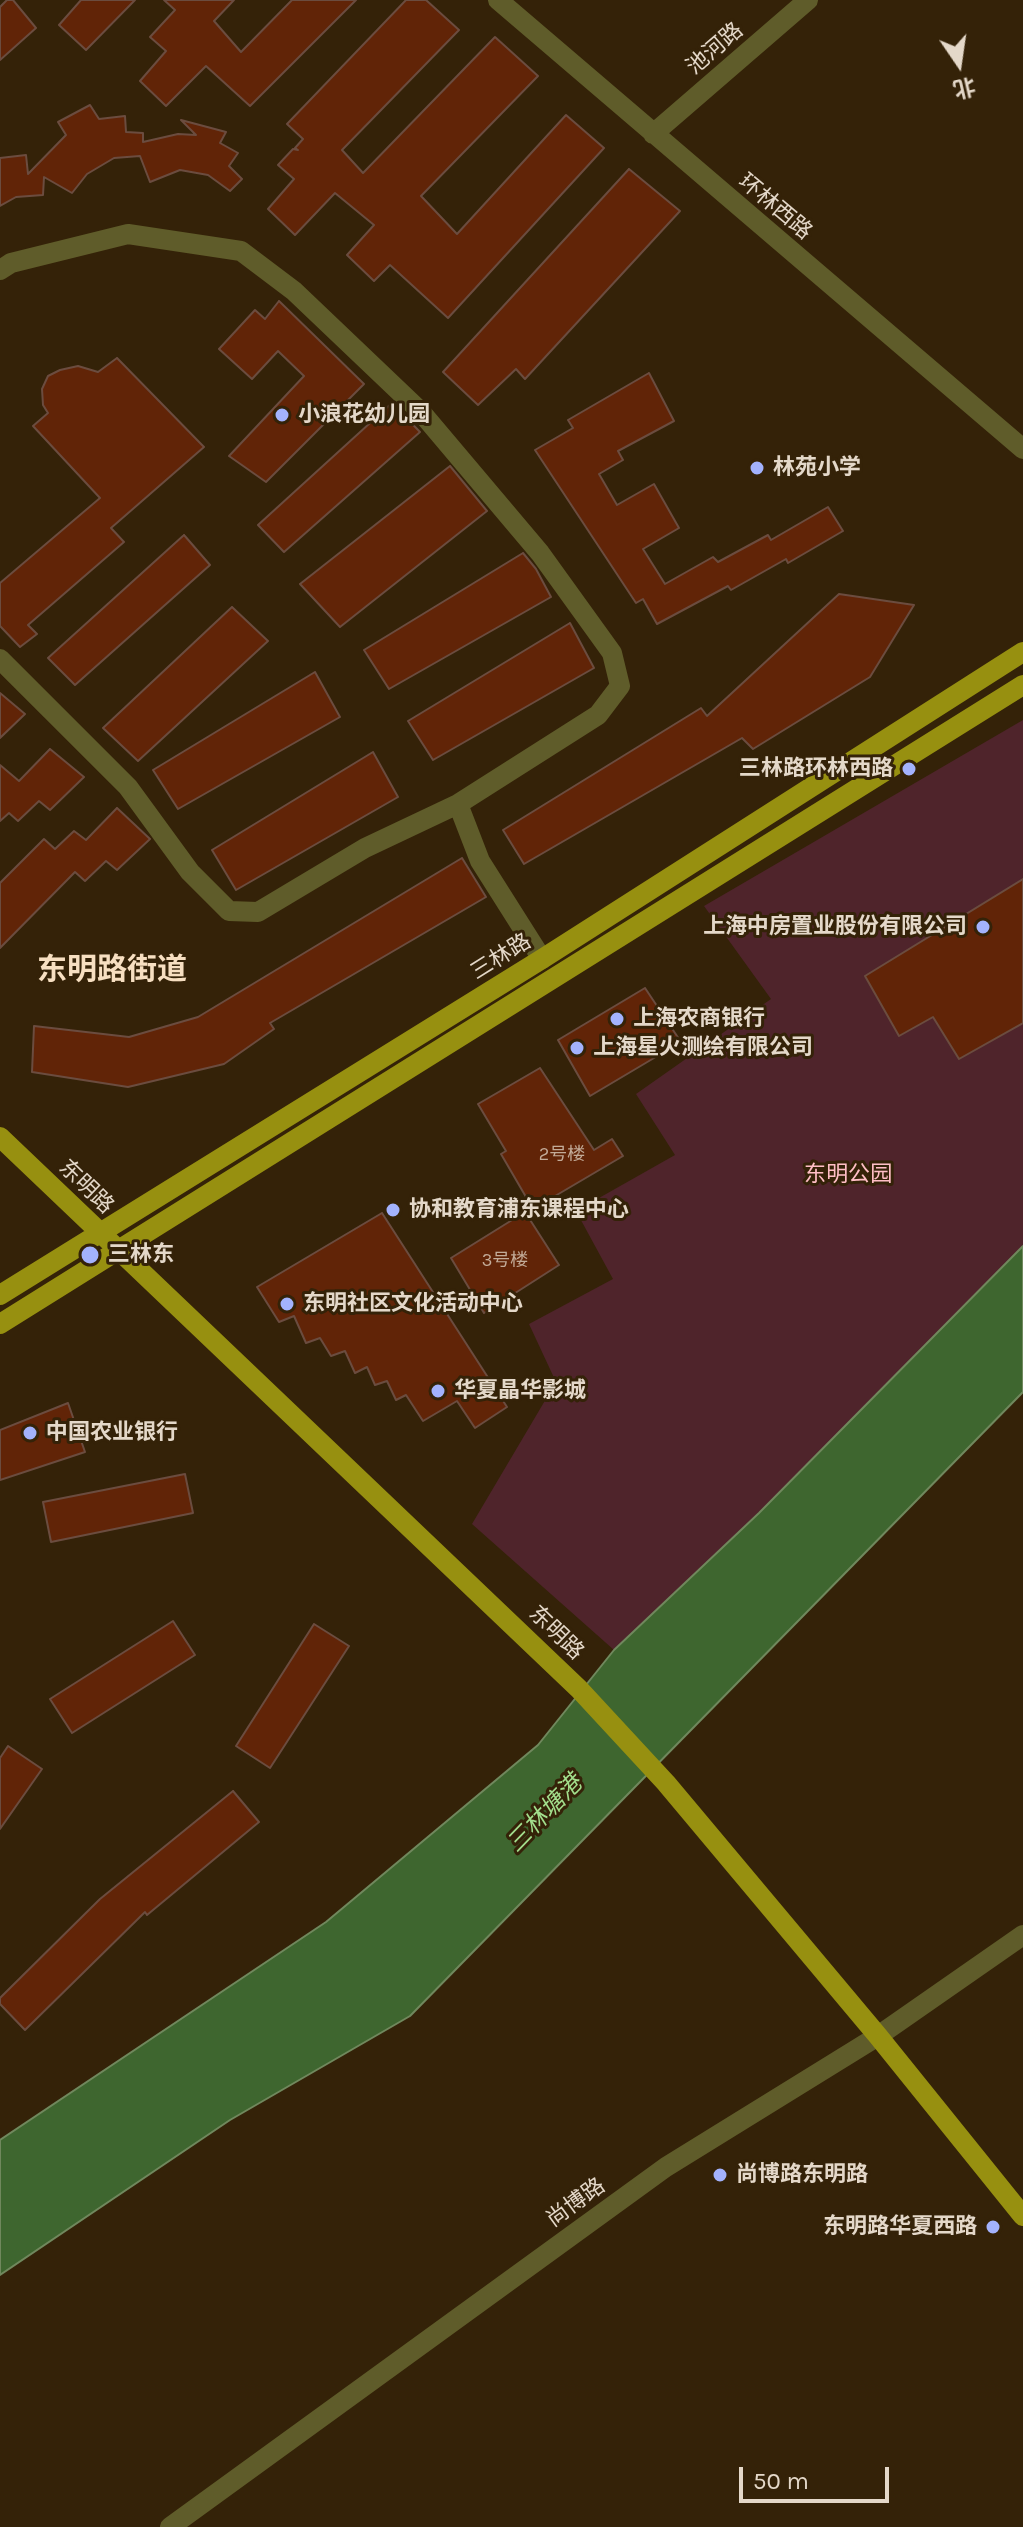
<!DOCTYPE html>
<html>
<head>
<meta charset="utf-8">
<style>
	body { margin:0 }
	#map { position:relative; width:1023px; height:2527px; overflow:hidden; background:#342208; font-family:Karla,"Noto Sans SC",sans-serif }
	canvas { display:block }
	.north { position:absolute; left:919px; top:24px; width:80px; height:80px; -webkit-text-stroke:6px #342208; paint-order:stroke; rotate:167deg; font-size:22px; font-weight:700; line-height:32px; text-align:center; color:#e4d8c9 }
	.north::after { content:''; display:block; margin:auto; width:28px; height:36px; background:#e4d8c9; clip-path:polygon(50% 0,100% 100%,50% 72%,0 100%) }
	.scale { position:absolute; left:739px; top:2467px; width:150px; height:36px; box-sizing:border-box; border:4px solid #e4d8c9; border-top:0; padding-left:10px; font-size:24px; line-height:28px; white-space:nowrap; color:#e4d8c9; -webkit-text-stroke:6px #342208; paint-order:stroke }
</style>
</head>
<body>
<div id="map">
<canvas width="1023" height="2527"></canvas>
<div class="north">北</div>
<div class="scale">50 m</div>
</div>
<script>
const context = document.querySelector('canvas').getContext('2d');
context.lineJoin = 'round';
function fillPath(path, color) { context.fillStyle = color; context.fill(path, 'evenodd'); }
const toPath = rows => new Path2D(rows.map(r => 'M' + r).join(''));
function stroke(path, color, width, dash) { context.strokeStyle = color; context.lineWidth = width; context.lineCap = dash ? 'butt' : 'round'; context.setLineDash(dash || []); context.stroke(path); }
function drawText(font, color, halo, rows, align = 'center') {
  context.font = font + ' Karla,"Noto Sans SC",sans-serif'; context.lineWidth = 6; context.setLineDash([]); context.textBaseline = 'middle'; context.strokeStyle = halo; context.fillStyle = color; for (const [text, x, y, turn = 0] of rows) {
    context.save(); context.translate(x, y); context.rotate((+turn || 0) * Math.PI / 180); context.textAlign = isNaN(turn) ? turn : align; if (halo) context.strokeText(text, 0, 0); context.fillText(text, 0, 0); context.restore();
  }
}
fillPath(toPath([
	[1023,720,1023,1246,759,1513,614,1650,472,1524,556,1382,529,1324,613,1279,576,1211,675,1155,636,1094,771,999,704,906]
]), '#4f242b');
const water = toPath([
	[1023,1246,1023,1392,410,2016,230,2120,0,2275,0,2140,326,1922,538,1745,614,1650,759,1513,1023,1246]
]);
fillPath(water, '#3e662f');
stroke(water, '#70885d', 2);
const building = toPath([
	[7,0,13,0,36,28,0,60,0,7,7,0],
	[81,0,135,0,86,50,59,25,81,0],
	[164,0,234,0,214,21,241,52,292,0,356,0,250,106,206,66,166,106,140,81,166,51,150,37,175,10,164,0],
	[406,0,426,0,459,30,342,150,363,173,495,37,538,76,421,196,457,234,566,115,604,148,448,318,390,265,374,281,347,255,374,225,335,193,295,235,268,209,294,179,278,165,293,149,298,150,295,148,303,139,287,124,406,0],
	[90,105,99,119,125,116,126,132,143,133,143,142,178,134,196,135,181,120,226,132,220,143,238,153,229,166,242,179,230,191,208,175,180,170,150,182,140,156,114,158,87,174,72,193,44,177,43,195,16,197,0,206,0,158,26,155,28,174,66,135,58,122,90,105],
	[629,169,680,211,525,379,516,369,478,405,443,372,629,169],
	[279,301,364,384,266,482,229,456,304,376,278,351,252,379,219,349,255,310,265,319,279,301],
	[117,358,204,447,111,528,124,542,28,625,37,634,20,647,0,626,0,583,100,498,33,426,48,413,43,405,42,389,48,376,60,370,78,366,98,372,117,358],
	[649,373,674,421,618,451,623,460,599,474,617,505,654,484,679,528,643,549,665,584,713,557,718,562,768,535,771,540,828,507,843,531,788,563,786,559,731,590,728,586,657,624,643,599,636,603,535,450,573,428,568,420,649,373],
	[392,403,420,432,284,552,258,525,392,403],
	[450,466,487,511,340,627,300,584,450,466],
	[184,535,210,565,75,685,48,658,184,535],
	[523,553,536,569,551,597,389,689,364,650,523,553],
	[839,594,914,605,870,677,753,749,742,738,524,864,503,830,701,708,707,716,839,594],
	[232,607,268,641,138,761,103,728,232,607],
	[570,623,594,668,433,760,408,721,570,623],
	[315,672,340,717,178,809,153,770,315,672],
	[0,693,25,714,0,738,0,693],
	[50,749,84,777,50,810,39,801,18,821,9,813,0,821,0,765,19,781,50,749],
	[373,752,398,797,236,890,212,850,373,752],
	[117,808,150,839,117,870,106,861,85,881,75,872,0,948,0,883,44,839,55,849,74,831,86,840,117,808],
	[462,858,486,897,270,1023,274,1029,224,1064,128,1087,32,1072,34,1026,129,1037,198,1017,462,858],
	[1023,879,1023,1023,959,1059,933,1017,899,1036,865,976,1023,879],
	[645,988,681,1042,590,1096,558,1040,645,988],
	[540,1068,594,1150,612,1139,623,1156,533,1209,501,1154,506,1151,478,1104,540,1068],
	[525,1212,559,1265,484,1313,451,1258,525,1212],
	[382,1213,507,1407,475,1428,457,1401,423,1421,406,1395,396,1400,387,1381,375,1385,367,1367,355,1373,345,1351,331,1356,320,1338,306,1343,294,1316,279,1322,257,1287,382,1213],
	[68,1403,85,1452,0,1480,0,1430,68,1403],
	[185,1474,193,1513,51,1542,43,1502,185,1474],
	[173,1621,195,1655,72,1733,50,1699,173,1621],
	[314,1624,349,1646,270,1768,236,1746,314,1624],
	[8,1746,42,1769,0,1829,0,1758,8,1746],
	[233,1791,259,1822,147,1915,145,1912,25,2030,0,2004,0,1998,100,1899,233,1791]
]);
fillPath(building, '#612407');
stroke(building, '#6b4c3f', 2);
stroke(toPath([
	[498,0,1023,449],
	[653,134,808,0],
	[0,270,11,263,128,234,241,251,294,291,421,412,540,553,612,653,620,686,598,715,458,804,480,861,542,959],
	[0,659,128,787,190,872,229,911,258,912,365,848,458,804],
	[170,2527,666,2167,878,2036,1023,1935]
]), '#5f5c2a', 20);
stroke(toPath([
	[0,1137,579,1689,666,1783,878,2036,1023,2216],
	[0,1295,542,959,1023,652],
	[0,1324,1023,685]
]), '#979010', 20);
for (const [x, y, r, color] of [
	[282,415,8,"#a3b2fd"],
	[757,468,8,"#a3b2fd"],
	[909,769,8,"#a3b2fd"],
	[983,927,8,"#a3b2fd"],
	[617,1019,8,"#a3b2fd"],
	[577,1048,8,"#a3b2fd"],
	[393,1210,8,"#a3b2fd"],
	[90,1255,10,"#a3b2fd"],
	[287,1304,8,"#a3b2fd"],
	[438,1391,8,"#a3b2fd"],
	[30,1433,8,"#a3b2fd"],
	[720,2175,8,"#a3b2fd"],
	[993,2227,8,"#a3b2fd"]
]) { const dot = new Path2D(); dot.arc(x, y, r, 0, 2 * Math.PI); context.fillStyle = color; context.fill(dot); stroke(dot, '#342208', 3); }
drawText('18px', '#c3ab98', null, [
	["2号楼",562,1155],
	["3号楼",505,1261]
]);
drawText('22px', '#e4d8c9', '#342208', [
	["池河路",715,49,-41],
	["环林西路",775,207,40],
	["三林路",501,957,-32],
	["东明路",86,1187,44],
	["东明路",556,1633,44],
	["尚博路",576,2203,-36]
]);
drawText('bold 22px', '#e4d8c9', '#342208', [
	["小浪花幼儿园",298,415],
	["林苑小学",773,468],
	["三林路环林西路",893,769,"right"],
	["上海中房置业股份有限公司",967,927,"right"],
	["上海农商银行",633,1019],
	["上海星火测绘有限公司",593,1048],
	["协和教育浦东课程中心",409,1210],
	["三林东",108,1255],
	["东明社区文化活动中心",303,1304],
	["华夏晶华影城",454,1391],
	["中国农业银行",46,1433],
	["尚博路东明路",736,2175],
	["东明路华夏西路",977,2227,"right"]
], 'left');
drawText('22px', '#ffbec6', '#342208', [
	["东明公园",848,1175]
]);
drawText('italic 24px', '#a2de8c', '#342208', [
	["三林塘港",545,1814,-46]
]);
drawText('bold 30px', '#f7dfc1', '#342208', [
	["东明路街道",112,970]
]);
</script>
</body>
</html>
